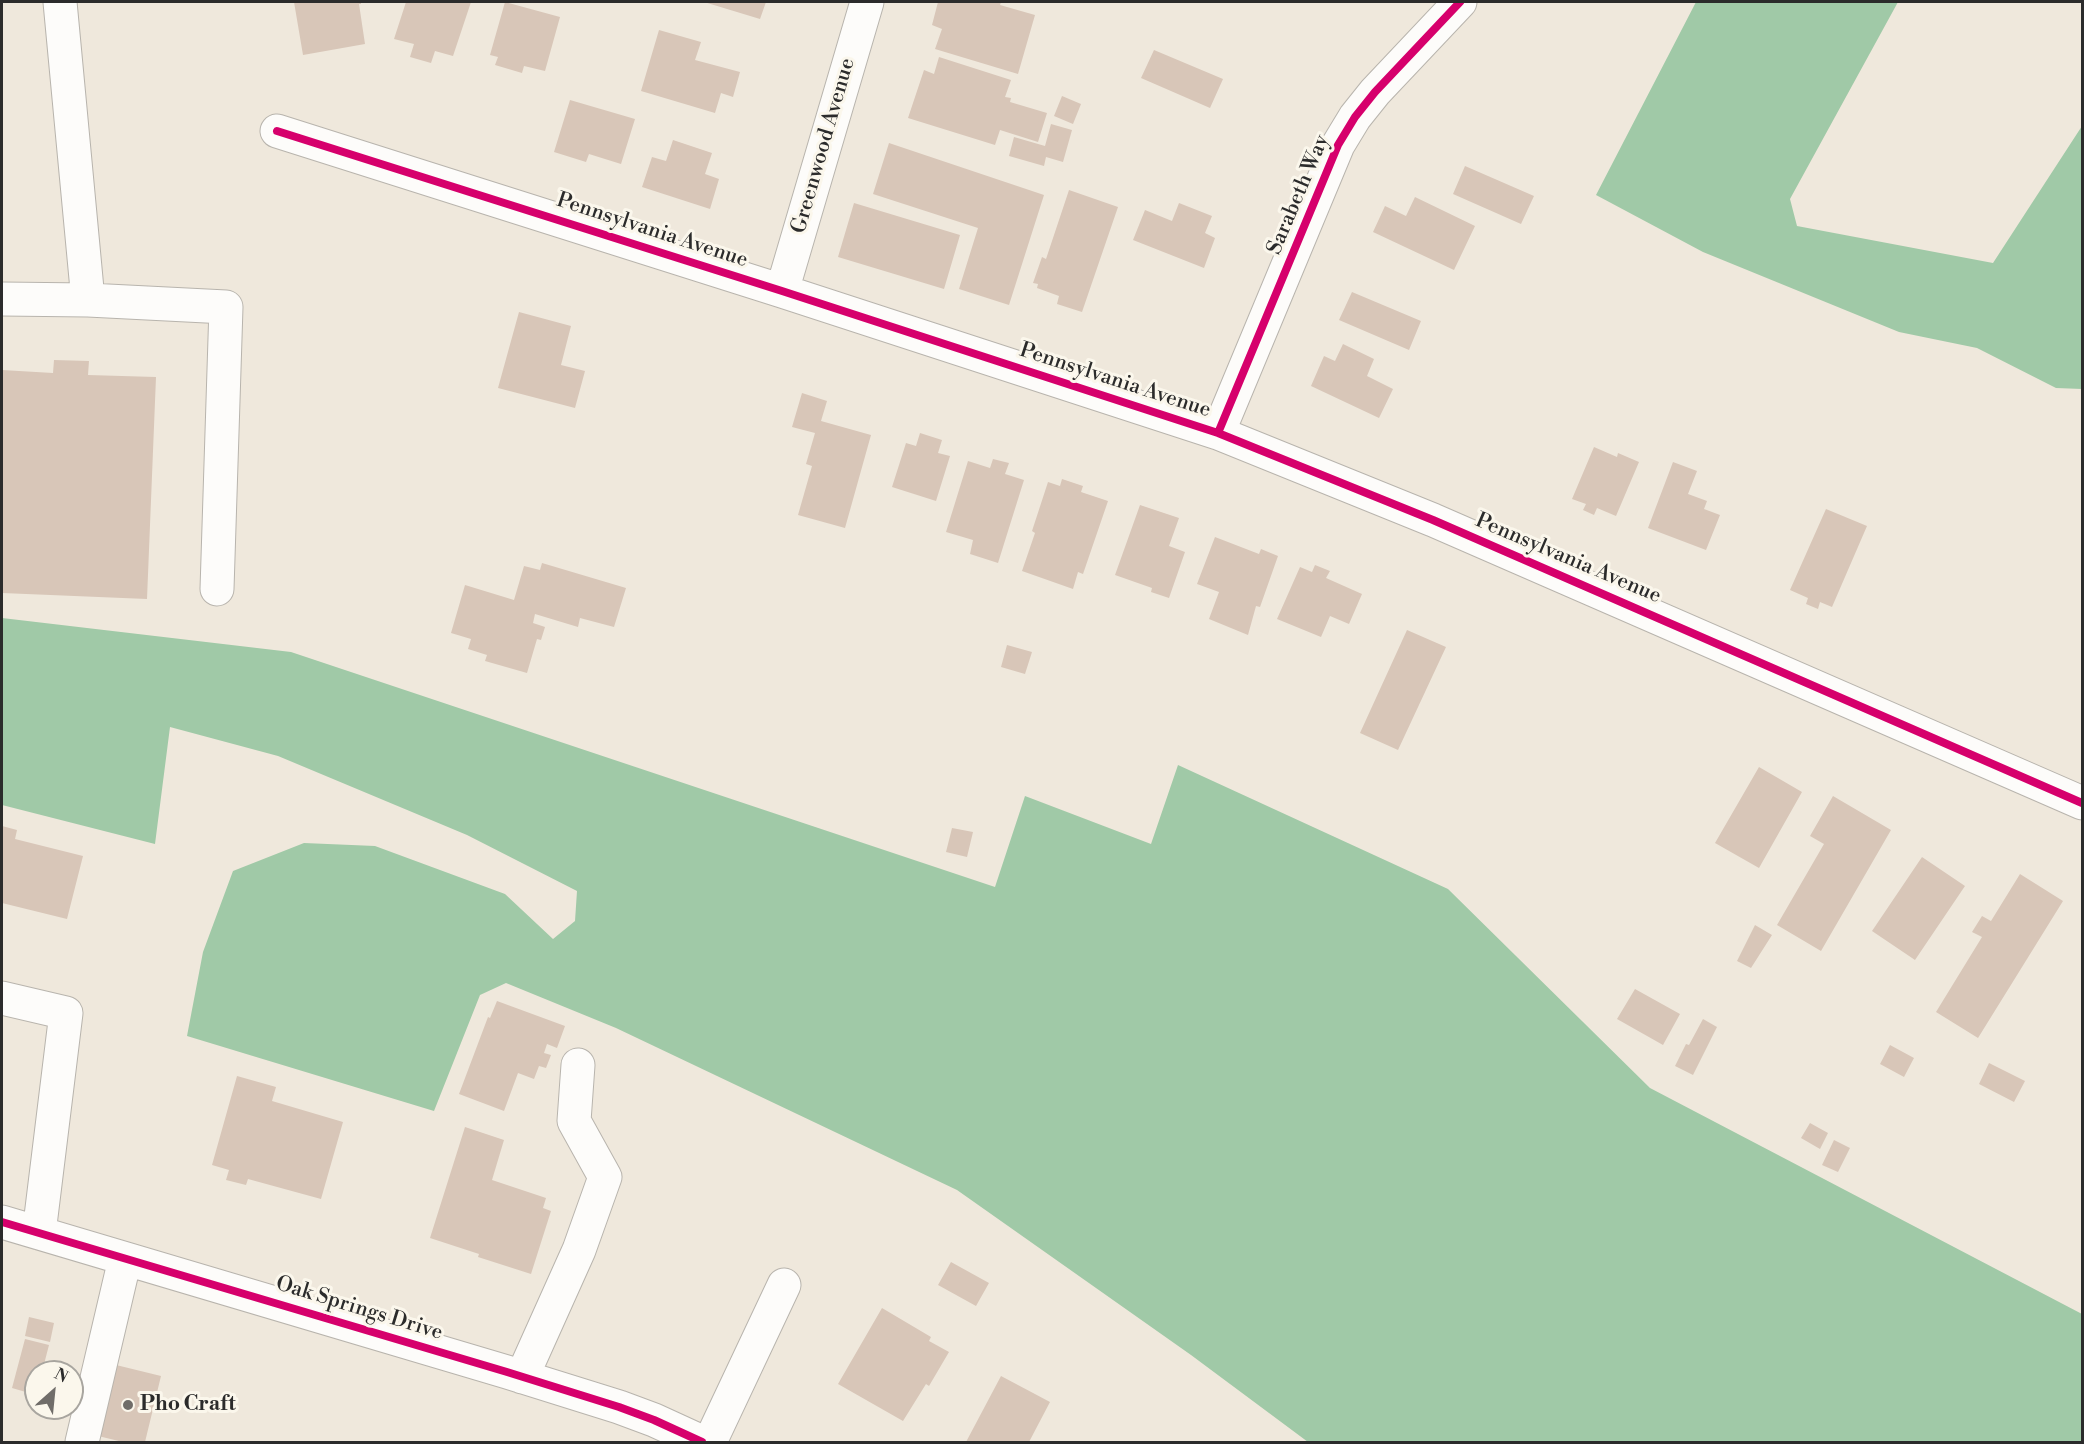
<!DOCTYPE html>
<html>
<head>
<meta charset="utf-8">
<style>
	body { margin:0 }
	#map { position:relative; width:2084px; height:1444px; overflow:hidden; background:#efe8dc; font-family:"Libre Bodoni",serif }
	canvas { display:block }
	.frame { position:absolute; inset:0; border:3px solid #2b2b2b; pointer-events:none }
	.north { position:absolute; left:24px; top:1360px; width:60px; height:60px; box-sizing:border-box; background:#fbf7ec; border:2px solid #a8a59f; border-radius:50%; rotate:27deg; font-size:16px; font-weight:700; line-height:24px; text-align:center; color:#2b2b2b }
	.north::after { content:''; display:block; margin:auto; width:21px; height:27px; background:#706d69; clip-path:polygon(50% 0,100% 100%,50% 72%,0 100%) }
</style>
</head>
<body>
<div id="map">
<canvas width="2084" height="1444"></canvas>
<div class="frame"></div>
<div class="north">N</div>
</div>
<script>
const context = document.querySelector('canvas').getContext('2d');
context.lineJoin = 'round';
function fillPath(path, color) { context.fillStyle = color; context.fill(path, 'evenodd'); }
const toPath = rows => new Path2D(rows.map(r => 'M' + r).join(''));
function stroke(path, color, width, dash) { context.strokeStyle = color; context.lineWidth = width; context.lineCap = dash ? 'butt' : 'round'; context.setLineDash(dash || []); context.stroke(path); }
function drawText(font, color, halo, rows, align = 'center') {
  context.font = font + ' "Libre Bodoni",serif'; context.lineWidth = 6; context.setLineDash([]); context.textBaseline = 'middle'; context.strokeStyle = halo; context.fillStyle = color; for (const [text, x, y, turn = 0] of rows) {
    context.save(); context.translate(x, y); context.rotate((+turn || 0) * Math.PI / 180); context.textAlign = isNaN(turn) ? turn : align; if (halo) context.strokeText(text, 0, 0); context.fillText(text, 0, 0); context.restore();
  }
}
fillPath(toPath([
	[1696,2,1898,2,1790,199,1797,226,1993,263,2082,126,2082,389,2056,388,1977,348,1899,332,1703,252,1596,195],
	[2,618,291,652,995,887,1025,796,1151,844,1178,765,1448,889,1650,1088,2082,1314,2082,1442,1308,1442,1191,1355,957,1190,616,1028,506,983,480,995,434,1111,187,1036,203,952,233,871,304,843,375,846,505,894,553,939,575,921,577,891,467,835,278,756,170,727,155,844,2,805]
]), '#a0c9a7');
fillPath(toPath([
	[294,2,361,2,361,4,359,4,365,44,303,55],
	[406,2,471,2,453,56,435,51,431,63,410,57,414,44,394,39],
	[505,2,560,17,545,71,524,66,522,73,495,65,498,57,490,55],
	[704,2,766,2,760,19],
	[938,2,1001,2,1000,5,1035,15,1018,74,935,49,942,29,932,25],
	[659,30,701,42,695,60,740,72,733,97,721,93,715,113,641,91],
	[1154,50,1223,79,1210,108,1141,78],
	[939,57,1011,80,1005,97,1011,98,1010,102,1047,113,1038,142,1000,130,995,145,908,118,924,70,934,74],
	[1062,96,1081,104,1073,124,1054,116],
	[570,100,635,119,621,164,589,154,586,162,554,152],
	[1051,124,1072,130,1063,162,1046,157,1044,166,1009,156,1014,137,1045,146],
	[673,140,712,153,705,174,719,179,710,209,642,187,652,157,666,161],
	[889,143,1044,195,1009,305,959,289,978,228,873,194],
	[1465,166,1534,196,1521,224,1453,194],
	[1069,190,1118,207,1082,312,1057,304,1059,296,1037,288,1038,284,1033,283,1042,257,1046,259],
	[1415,197,1475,226,1454,270,1373,232,1385,206,1406,216],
	[854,203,960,235,944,289,838,257],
	[1179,203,1212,216,1205,233,1215,238,1204,268,1133,240,1145,210,1172,221],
	[1352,292,1421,321,1409,350,1339,320],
	[519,312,571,326,561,365,585,371,575,408,498,388],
	[1343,344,1374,359,1367,376,1393,389,1379,418,1311,386,1324,356,1335,361],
	[54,360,89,361,88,375,156,377,147,599,2,593,2,370,53,373],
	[802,393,827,401,821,421,871,435,845,528,798,515,812,466,806,464,815,433,792,427],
	[920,433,942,440,938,453,950,456,936,501,892,487,906,443,916,446],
	[1594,447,1617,457,1618,453,1639,462,1616,516,1597,508,1594,515,1583,510,1586,504,1572,499],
	[993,459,1009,463,1005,474,1024,480,998,563,970,554,973,540,946,532,968,461,990,468],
	[1673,462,1697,471,1688,494,1707,501,1704,509,1720,515,1706,550,1648,528],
	[1062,479,1083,486,1081,492,1108,501,1083,574,1078,572,1073,589,1022,571,1035,533,1032,531,1048,482,1060,486],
	[1140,505,1179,518,1169,546,1185,552,1169,598,1151,592,1152,588,1115,575],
	[1826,509,1867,526,1832,607,1820,602,1818,609,1806,604,1808,598,1790,590],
	[1215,537,1259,554,1261,549,1278,556,1260,607,1256,606,1248,635,1209,619,1219,592,1197,584],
	[542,563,626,588,614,627,580,618,578,627,535,614,533,623,545,627,541,640,537,639,527,673,485,661,487,655,468,649,471,639,451,633,465,585,514,600,524,566,540,570],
	[1315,565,1330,571,1326,578,1362,594,1349,624,1330,616,1321,637,1277,619,1300,567,1312,572],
	[1407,630,1446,647,1398,750,1360,733],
	[1007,645,1032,652,1025,674,1001,667],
	[1759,767,1802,792,1759,868,1715,843],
	[1833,796,1891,830,1821,951,1777,925,1824,844,1810,836],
	[2,826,17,830,15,839,83,856,67,919,2,903],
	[952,828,973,832,967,857,946,852],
	[1922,857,1965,886,1915,960,1872,931],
	[2020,874,2063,901,1978,1038,1936,1012,1982,937,1972,932,1982,916,1991,921],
	[1755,925,1772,935,1751,968,1737,961],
	[1635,989,1680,1014,1663,1045,1617,1019],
	[497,1001,565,1026,557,1048,547,1044,544,1053,551,1055,546,1068,539,1066,534,1079,518,1073,504,1111,459,1094,488,1017,490,1018],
	[1703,1019,1717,1027,1693,1075,1675,1066,1686,1044,1689,1045],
	[1890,1045,1914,1058,1904,1077,1880,1064],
	[1989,1063,2025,1081,2014,1102,1979,1084],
	[237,1076,276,1087,272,1101,343,1122,321,1199,248,1179,246,1185,226,1180,229,1170,212,1165],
	[1810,1123,1828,1133,1820,1149,1801,1138],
	[465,1127,504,1140,492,1180,546,1198,543,1208,551,1211,531,1274,478,1257,479,1254,430,1238],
	[1834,1140,1850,1148,1838,1172,1822,1165],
	[951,1262,989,1283,976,1306,938,1285],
	[882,1308,931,1337,929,1341,949,1352,929,1386,926,1384,903,1421,838,1384],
	[29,1317,54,1323,50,1342,25,1336],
	[25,1339,49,1345,42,1372,36,1372,36,1395,12,1388],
	[112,1364,161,1376,145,1442,123,1442,94,1435],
	[1001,1376,1050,1402,1029,1442,966,1442]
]), '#d8c6b8');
const minor = toPath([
	[277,131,782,291,1218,433,1433,520,2082,803],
	[782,291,867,2],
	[2,299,88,300,60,2],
	[88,300,226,307,217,589],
	[1218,433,1338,145,1355,117,1375,92,1460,2],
	[2,998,66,1013,39,1233],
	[2,1222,507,1372,619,1407,654,1420,702,1442],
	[522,1377,579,1250,605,1177,574,1121,578,1065],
	[82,1442,125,1259],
	[710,1442,784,1285]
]);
stroke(minor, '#b8b4ad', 35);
stroke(minor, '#fdfcfa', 33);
stroke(toPath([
	[277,131,782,291,1218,433,1433,520,2082,803],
	[1218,433,1338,145,1355,117,1375,92,1460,2],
	[2,1222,507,1372,619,1407,654,1420,702,1442]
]), '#d6006c', 8);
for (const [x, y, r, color] of [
	[128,1405,6,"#706d69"]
]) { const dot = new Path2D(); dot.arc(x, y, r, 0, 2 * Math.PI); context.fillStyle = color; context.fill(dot); stroke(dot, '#fbf7ec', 2); }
drawText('21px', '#2b2b2b', '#fbf7ec', [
	["Greenwood Avenue",824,146,-74],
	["Sarabeth Way",1299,195,-67],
	["Pennsylvania Avenue",652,231,18],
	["Pennsylvania Avenue",1115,381,18],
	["Pennsylvania Avenue",1568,559,23],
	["Oak Springs Drive",359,1309,17]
]);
drawText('bold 21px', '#2b2b2b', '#fbf7ec', [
	["Pho Craft",140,1405]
], 'left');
</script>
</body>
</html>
